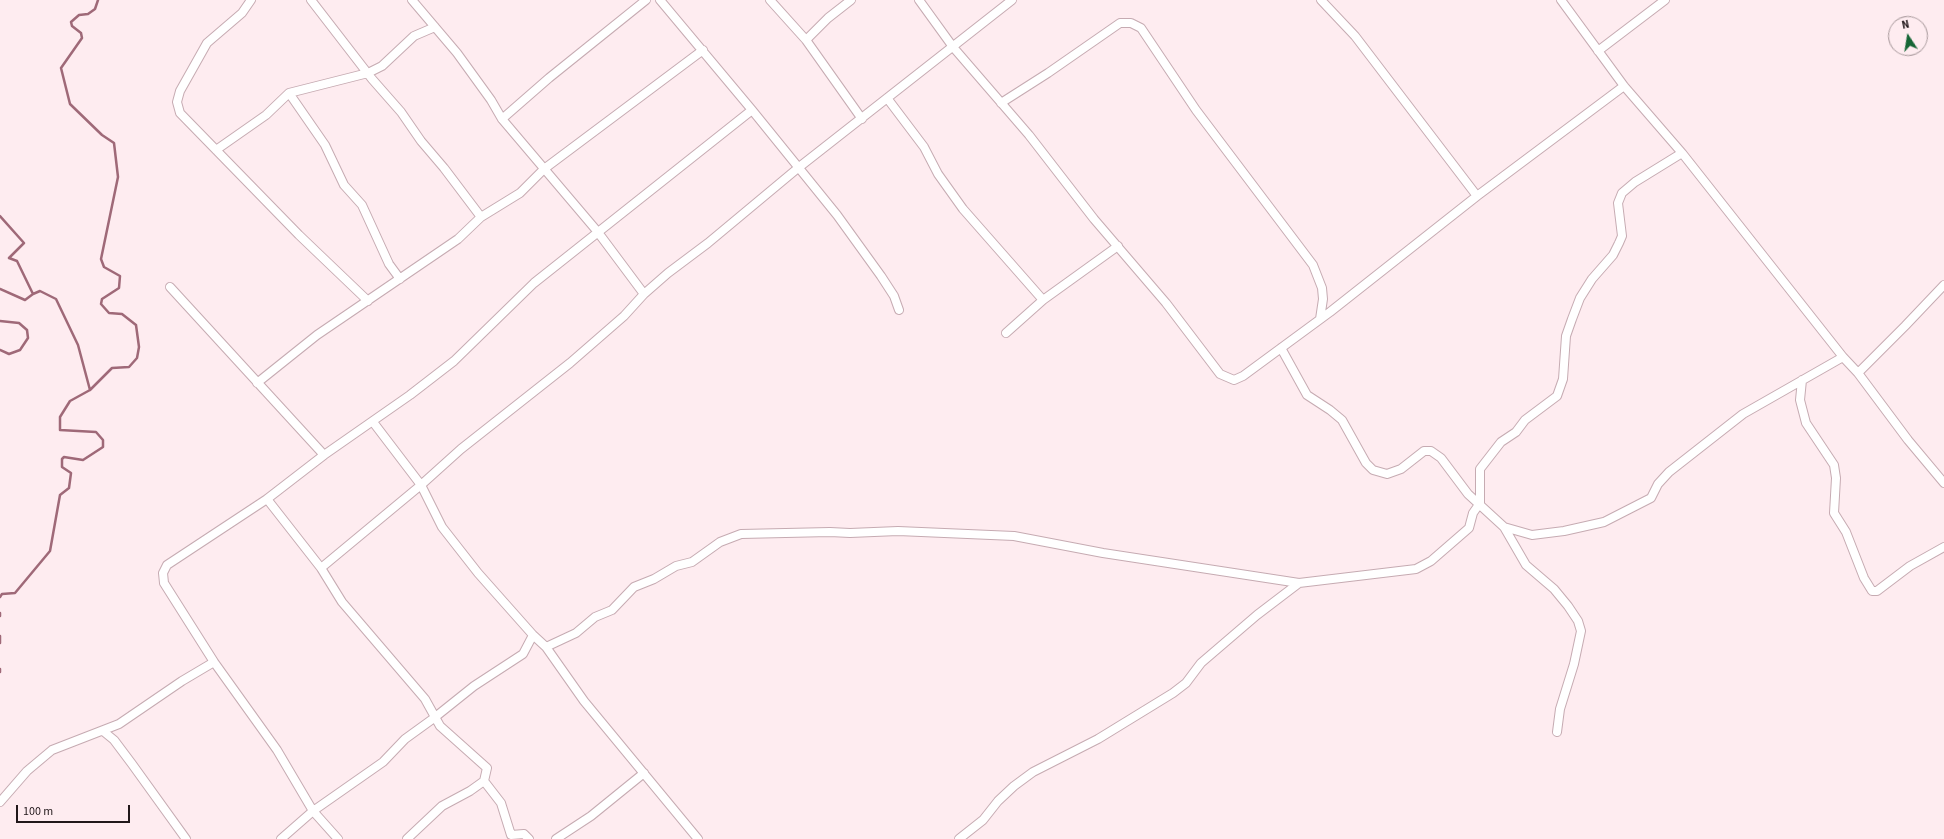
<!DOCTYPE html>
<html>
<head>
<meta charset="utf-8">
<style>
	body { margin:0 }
	#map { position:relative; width:1944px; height:839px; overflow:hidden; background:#feecf0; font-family:"Source Sans 3",sans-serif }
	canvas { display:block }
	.north { position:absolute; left:1888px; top:16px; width:40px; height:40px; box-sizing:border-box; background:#feecf0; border:1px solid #a6979a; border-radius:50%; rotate:348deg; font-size:11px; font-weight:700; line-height:16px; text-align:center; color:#21171a }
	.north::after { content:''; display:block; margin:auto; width:14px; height:18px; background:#166636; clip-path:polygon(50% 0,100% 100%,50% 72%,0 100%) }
	.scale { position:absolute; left:16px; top:805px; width:114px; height:18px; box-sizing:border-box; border:2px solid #21171a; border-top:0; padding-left:5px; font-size:12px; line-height:14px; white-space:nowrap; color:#21171a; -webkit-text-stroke:3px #feecf0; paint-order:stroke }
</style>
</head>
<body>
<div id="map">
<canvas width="1944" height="839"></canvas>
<div class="north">N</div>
<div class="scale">100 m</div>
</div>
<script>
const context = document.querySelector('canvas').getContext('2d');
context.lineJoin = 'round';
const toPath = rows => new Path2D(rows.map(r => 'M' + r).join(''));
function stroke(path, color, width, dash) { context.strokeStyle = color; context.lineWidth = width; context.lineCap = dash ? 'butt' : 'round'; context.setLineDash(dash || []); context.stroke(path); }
stroke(toPath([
	[0,216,24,243,9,258,17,261,33,294,25,300,0,289],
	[33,294,40,291,56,299,78,345,90,390],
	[0,321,19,323,27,330,28,338,20,350,9,354,0,350],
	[0,597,2,594,15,593,50,551,60,495,69,488,71,473,62,467,62,459,64,457,83,460,103,447,103,440,96,432,60,430,60,417,70,401,90,390,112,368,129,367,137,358,139,347,136,325,122,314,109,313,101,304,102,299,119,288,120,276,104,267,101,259,118,177,114,143,102,135,70,104,61,68,82,38,81,33,72,26,71,22,79,15,88,14,95,9,98,0],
	[0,613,0,616],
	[0,636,0,643],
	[0,669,0,672]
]), '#9f6978', 2.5);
const minor = toPath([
	[251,0,242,13,207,43,180,91,177,102,180,113,299,235,368,301],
	[311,0,372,79,401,112,421,141,444,168,481,217],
	[412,0,457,53,491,100,502,119,597,231,644,294],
	[660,0,752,110,837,215,881,276,894,296,899,310],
	[770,0,806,40,862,119],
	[919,0,953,47,1029,135,1094,219,1166,303,1220,374,1234,380,1243,376,1330,312,1477,196,1624,86],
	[1321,0,1355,36,1477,196],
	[1561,0,1624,86,1682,153,1843,357,1858,373,1908,440,1944,483],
	[806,40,828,18,851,0],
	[1598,51,1665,0],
	[289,93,325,145,344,185,362,205,389,264,400,279],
	[887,98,924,147,938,174,963,209,1043,300],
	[1001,103,1048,73,1120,23,1131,23,1141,28,1196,110,1313,265,1322,288,1323,299,1320,319],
	[502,119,549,78,646,0],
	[216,150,266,115,289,93,368,73,382,66,414,36,435,27],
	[170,287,324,455],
	[1006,333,1043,300,1118,246],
	[1281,348,1307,395,1330,410,1342,420,1366,463,1373,470,1387,474,1401,469,1424,451,1431,451,1441,458,1468,494,1504,527,1526,565,1554,589,1568,606,1578,621,1581,631,1574,664,1560,709,1557,732],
	[1858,373,1905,326,1944,285],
	[1802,380,1800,400,1806,423,1834,465,1836,478,1834,513,1846,532,1864,578,1872,591,1877,591,1910,566,1944,547],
	[257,383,317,335,458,239,481,217,520,193,544,169,703,50],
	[373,422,421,485,442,527,478,573,533,635,546,647,584,701,698,839],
	[267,499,321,568,342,602,425,699,440,726,487,768,484,781,470,791,442,806,407,839],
	[1504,527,1532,535,1564,531,1604,522,1651,498,1658,484,1669,472,1743,414,1843,357],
	[321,568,421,485,461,449,570,363,624,316,644,294,668,273,708,243,798,168,1012,0],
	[546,647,576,633,595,617,612,610,634,587,654,579,676,566,692,562,720,542,741,534,830,532,850,533,898,531,1014,536,1103,553,1299,583],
	[103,731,114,740,132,764,186,839],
	[484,781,501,803,511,835,524,834,529,839],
	[0,802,27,771,52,750,119,724,182,681,214,662],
	[281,839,313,811,383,762,405,739,434,718,474,686,523,654,533,635],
	[338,839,313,811,277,750,214,662,164,583,163,573,167,565,267,499,324,455,410,395,454,361,534,283,752,110],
	[556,839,591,816,644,773],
	[959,839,983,820,998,801,1014,786,1033,772,1098,739,1173,693,1186,683,1201,663,1257,615,1299,583,1416,569,1431,561,1469,528,1473,513,1480,503,1480,469,1501,442,1516,432,1525,420,1557,396,1563,379,1566,336,1572,319,1580,298,1592,279,1613,255,1619,243,1622,236,1618,203,1622,193,1635,182,1682,153]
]);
stroke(minor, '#c6abb2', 10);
stroke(minor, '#fff', 8);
</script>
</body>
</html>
